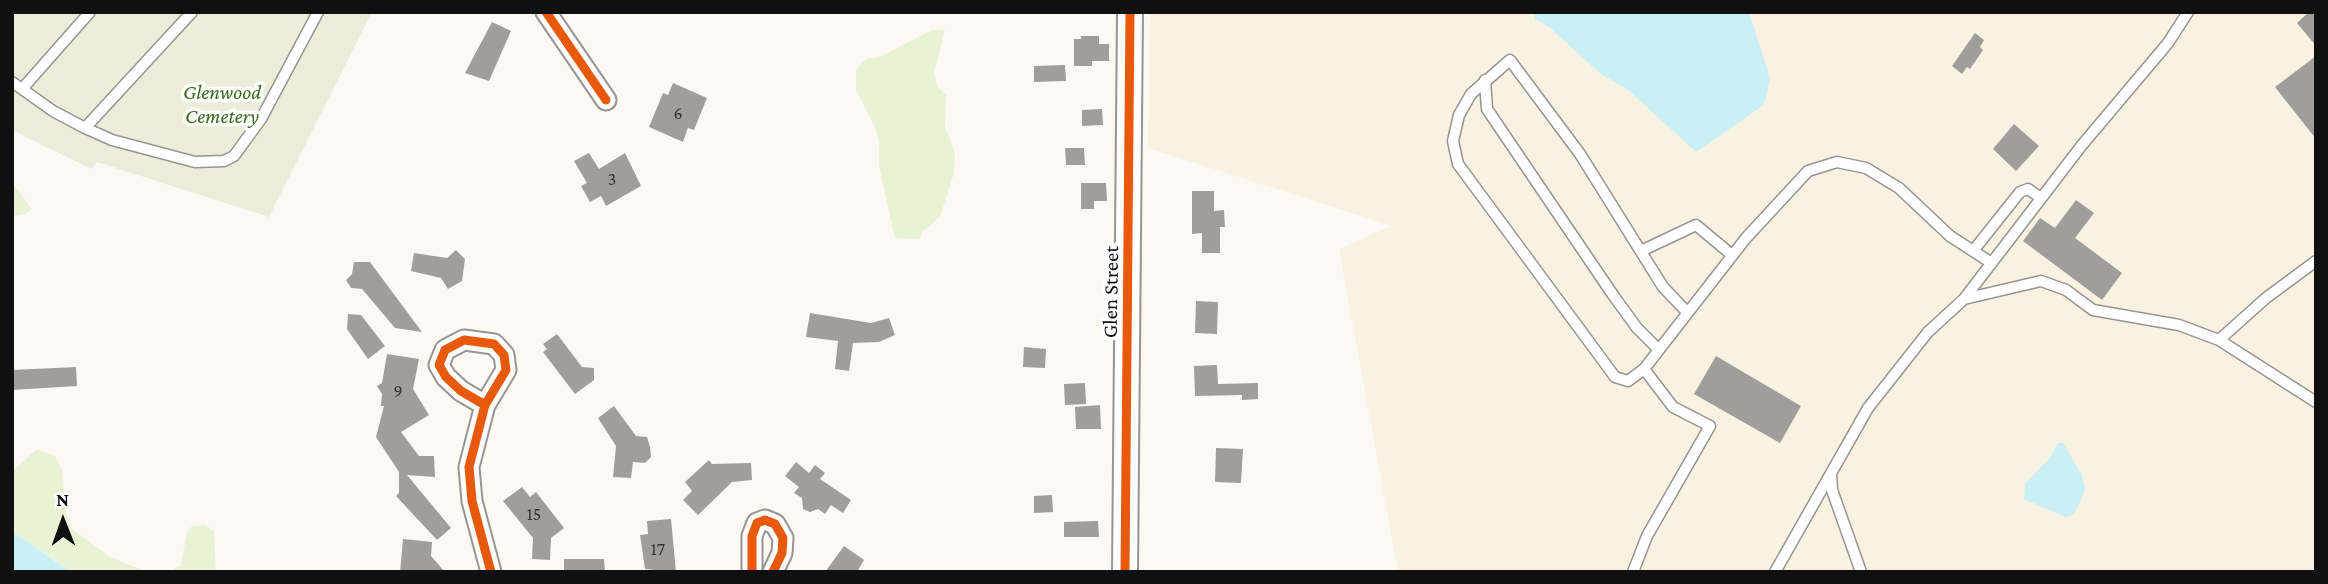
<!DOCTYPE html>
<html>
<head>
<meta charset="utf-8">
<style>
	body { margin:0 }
	#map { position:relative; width:2328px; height:584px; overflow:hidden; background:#fcf9f5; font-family:"Crimson Pro",serif }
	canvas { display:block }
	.frame { position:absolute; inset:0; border:14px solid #101010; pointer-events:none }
	.north { position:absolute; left:28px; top:486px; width:70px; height:70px; -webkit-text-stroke:5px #fff; paint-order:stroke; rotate:359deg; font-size:19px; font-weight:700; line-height:28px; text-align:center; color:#101010 }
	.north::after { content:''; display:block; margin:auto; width:24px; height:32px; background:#101010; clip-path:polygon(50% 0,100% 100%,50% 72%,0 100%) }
</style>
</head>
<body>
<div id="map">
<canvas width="2328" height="584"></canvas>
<div class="frame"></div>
<div class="north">N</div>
</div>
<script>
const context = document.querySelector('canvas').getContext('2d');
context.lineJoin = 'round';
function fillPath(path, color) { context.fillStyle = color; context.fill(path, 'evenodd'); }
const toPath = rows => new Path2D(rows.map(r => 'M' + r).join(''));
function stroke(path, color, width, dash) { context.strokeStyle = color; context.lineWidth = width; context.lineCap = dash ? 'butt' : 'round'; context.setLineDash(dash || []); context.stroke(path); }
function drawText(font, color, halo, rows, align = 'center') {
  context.font = font + ' "Crimson Pro",serif'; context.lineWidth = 7; context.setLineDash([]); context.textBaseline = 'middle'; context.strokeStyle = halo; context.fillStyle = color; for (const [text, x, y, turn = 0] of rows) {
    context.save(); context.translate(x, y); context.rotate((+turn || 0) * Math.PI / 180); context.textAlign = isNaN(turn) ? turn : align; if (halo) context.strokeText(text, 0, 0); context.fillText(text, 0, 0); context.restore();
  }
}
fillPath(toPath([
	[1150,12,2316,12,2316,572,1398,572,1339,249,1392,226,1148,148]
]), '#f9f2e1');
fillPath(toPath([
	[932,30,945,30,934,74,938,87,946,95,945,127,955,152,954,173,940,217,922,232,919,239,895,238,879,166,879,142,875,127,856,90,856,70,866,59,879,57],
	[12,182,32,209,26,214,12,216],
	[37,449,55,456,62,469,67,521,72,529,110,557,147,572,72,572,12,531,12,472],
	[205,525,214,531,216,572,169,572,181,565,187,532,192,526]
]), '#eaf2d4');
fillPath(toPath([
	[12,12,372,12,269,217,97,162,91,169,12,130]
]), '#ecedd8');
fillPath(toPath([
	[1535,12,1749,12,1770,78,1764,105,1696,152,1626,88,1602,75,1549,27,1535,19],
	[2058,443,2063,443,2082,475,2085,490,2074,515,2065,517,2024,499,2025,484,2049,459],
	[12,531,55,561,72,572,12,572]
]), '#caeff7');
fillPath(toPath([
	[2309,12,2316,12,2316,46,2297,23],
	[492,22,511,31,489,81,465,73],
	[1975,33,1984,40,1980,47,1983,50,1970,69,1967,67,1962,74,1952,66],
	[1081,36,1099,36,1099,44,1109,44,1109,61,1092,61,1092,66,1074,66,1074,39,1081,39],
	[2316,56,2316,139,2275,87],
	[1065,65,1066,81,1034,82,1034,66],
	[673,83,707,98,694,130,688,128,683,142,649,127,663,93,668,95],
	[1102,109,1103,125,1082,126,1082,110],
	[2014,124,2039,146,2016,171,1993,149],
	[1065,148,1084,148,1085,165,1066,165],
	[589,153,599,169,625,153,641,186,606,206,601,196,590,202,581,186,587,183,574,161],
	[1081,183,1106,183,1107,201,1094,201,1094,209,1081,209],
	[1192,191,1214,191,1214,211,1224,210,1225,227,1220,227,1220,253,1202,253,1202,233,1192,234],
	[2076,200,2094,213,2075,238,2122,273,2102,300,2023,241,2040,218,2055,228],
	[456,250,465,259,462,281,448,289,441,278,411,271,414,253,447,258],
	[354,262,370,262,422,332,395,328,362,289,351,288,346,280,352,274],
	[1196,301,1218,302,1217,334,1195,333],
	[810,313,871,323,889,318,895,335,879,342,853,343,849,371,835,369,838,341,806,337],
	[348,314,361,315,385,346,368,359,347,329],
	[557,334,582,367,594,368,594,380,575,394,543,352,547,349,543,344],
	[1024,347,1046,349,1045,368,1023,367],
	[387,354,419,359,413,389,429,415,401,432,419,456,434,456,435,477,407,475,451,528,437,540,396,496,399,493,399,472,376,437,384,406,381,406,382,394,377,386,382,383],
	[1716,356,1801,406,1780,443,1694,394],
	[1217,365,1218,384,1258,383,1258,399,1242,400,1242,395,1195,396,1194,366],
	[76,367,77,386,12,390,12,370],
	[1085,383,1086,404,1065,405,1064,384],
	[1100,405,1101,429,1076,429,1075,407],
	[614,406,636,436,647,437,650,447,651,457,645,463,633,462,631,478,613,477,616,446,598,418],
	[1216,448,1243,449,1241,483,1215,482],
	[709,460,712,464,751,463,752,480,732,482,698,515,683,500,692,491,685,482],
	[796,462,809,473,815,465,825,473,820,479,851,500,843,513,831,505,825,514,818,509,810,512,803,509,802,498,794,493,799,487,785,476],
	[522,487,530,497,536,492,564,528,551,538,550,560,532,559,533,538,503,501],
	[1052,495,1053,512,1034,513,1034,496],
	[671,519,676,572,645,569,640,535,648,534,647,521],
	[1098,521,1099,537,1064,537,1064,522],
	[403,539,432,542,431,556,445,572,400,572],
	[844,546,864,560,857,572,825,572],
	[564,559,604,559,605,572,564,572]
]), '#a09d9a');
const service = toPath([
	[192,12,85,128,112,140,195,162,224,161,234,156,261,119,318,12],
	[1485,80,1487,109,1613,295,1637,328,1659,350],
	[12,82,22,89,90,12],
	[22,89,53,111,85,128],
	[1641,251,1696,225,1732,255],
	[1973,251,2020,192,2028,189,2041,198],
	[1964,299,2082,145,2168,43,2188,12],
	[2219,340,2266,298,2316,261],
	[1644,369,1628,381,1615,377,1458,164,1453,141,1459,115,1471,94,1510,60,1580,154,1663,287,1687,312],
	[1831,473,1832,490,1861,572],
	[1633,572,1647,536,1710,426,1673,407,1644,369,1746,238,1808,171,1837,162,1866,168,1899,188,1950,236,1990,262],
	[1775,572,1868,408,1928,332,1964,299,2041,281,2066,290,2093,310,2179,325,2219,340,2316,402]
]);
const minor = toPath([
	[546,12,606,100],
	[485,405,461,391,446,377,439,365,445,350,464,340,494,344,504,355,506,370,485,405,469,467,472,501,491,572],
	[752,572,752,536,757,523,765,520,775,524,783,538,782,553,773,572]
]);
const tertiary = toPath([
	[1125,572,1130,12]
]);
stroke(service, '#969593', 13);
stroke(minor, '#969593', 23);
stroke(tertiary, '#969593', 28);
stroke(service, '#fffefe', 10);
stroke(minor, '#fffefe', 19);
stroke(tertiary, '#fffefe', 24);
stroke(toPath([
	[546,12,606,100],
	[485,405,461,391,446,377,439,365,445,350,464,340,494,344,504,355,506,370,485,405,469,467,472,501,491,572],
	[752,572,752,536,757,523,765,520,775,524,783,538,782,553,773,572],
	[1125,572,1130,12]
]), '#e8590c', 9);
drawText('18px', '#343332', null, [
	["6",678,113],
	["3",612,179],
	["9",398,391],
	["15",534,514],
	["17",658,549]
]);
drawText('italic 21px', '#3a6b1c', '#fff', [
	["Glenwood",222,93],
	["Cemetery",222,117]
]);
drawText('21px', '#101010', '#fff', [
	["Glen Street",1111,292,-89]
]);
</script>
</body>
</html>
